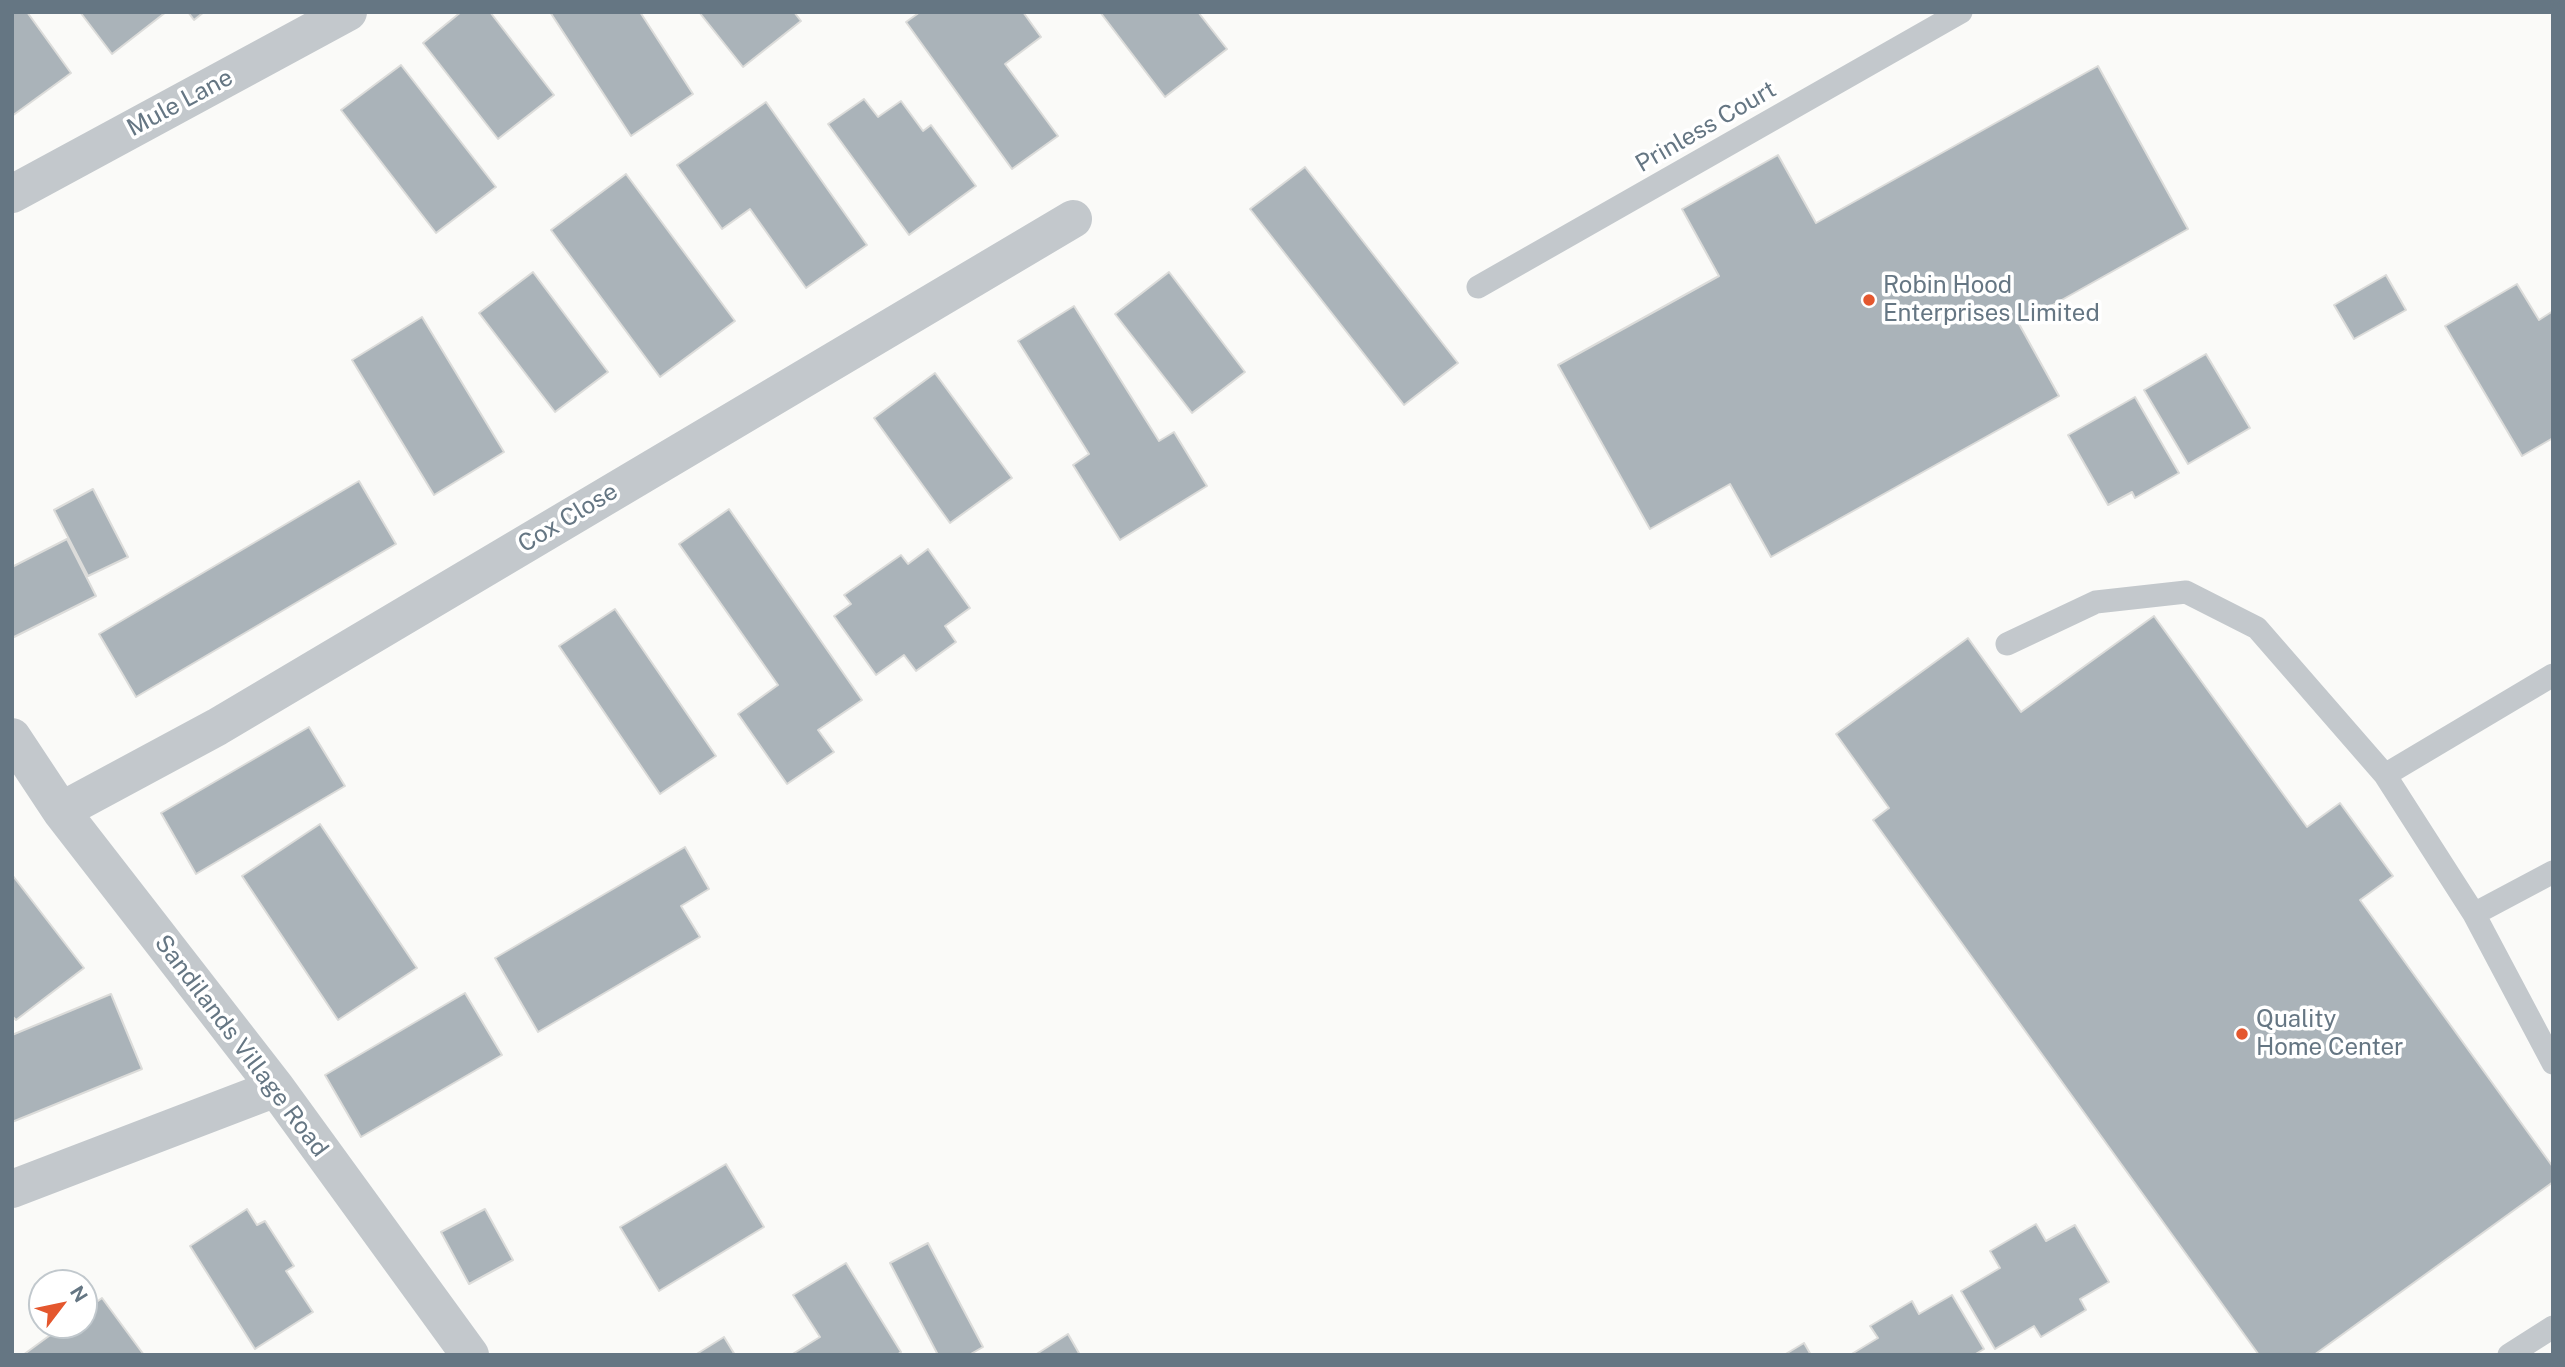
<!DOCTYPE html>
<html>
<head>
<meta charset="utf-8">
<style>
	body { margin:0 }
	#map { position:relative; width:2565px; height:1367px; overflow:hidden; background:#fafaf8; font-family:"Public Sans",sans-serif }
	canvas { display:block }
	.frame { position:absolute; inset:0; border:14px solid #657683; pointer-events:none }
	.north { position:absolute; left:28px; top:1269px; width:70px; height:70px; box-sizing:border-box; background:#fff; border:2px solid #c1c8cd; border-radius:50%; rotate:58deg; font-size:19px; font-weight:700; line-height:28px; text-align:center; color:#657683 }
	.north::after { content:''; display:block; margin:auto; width:24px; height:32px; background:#e4572e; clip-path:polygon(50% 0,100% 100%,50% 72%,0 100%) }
</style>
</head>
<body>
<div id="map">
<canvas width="2565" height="1367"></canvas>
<div class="frame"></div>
<div class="north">N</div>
</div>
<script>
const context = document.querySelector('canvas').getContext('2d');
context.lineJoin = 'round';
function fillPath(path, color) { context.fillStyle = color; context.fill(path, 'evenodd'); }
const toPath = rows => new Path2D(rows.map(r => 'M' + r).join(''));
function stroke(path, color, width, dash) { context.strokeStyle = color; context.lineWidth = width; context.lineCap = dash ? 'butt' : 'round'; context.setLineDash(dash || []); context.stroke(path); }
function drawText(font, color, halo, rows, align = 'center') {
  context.font = font + ' "Public Sans",sans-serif'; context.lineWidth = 7; context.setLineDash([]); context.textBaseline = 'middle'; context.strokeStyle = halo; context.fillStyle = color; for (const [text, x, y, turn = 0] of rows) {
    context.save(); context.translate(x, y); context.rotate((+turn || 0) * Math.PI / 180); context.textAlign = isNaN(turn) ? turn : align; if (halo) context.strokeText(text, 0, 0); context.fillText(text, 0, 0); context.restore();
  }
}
const building = toPath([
	[12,12,27,12,71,73,12,116,12,12],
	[80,12,166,12,112,54,80,12],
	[188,12,204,12,194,20,188,12],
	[461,12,490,12,554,95,498,139,423,43,461,12],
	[550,12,640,12,693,94,631,136,550,12],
	[699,12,794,12,801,21,743,67,699,12],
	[920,12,1023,12,1041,37,1005,64,1058,136,1012,169,906,22,920,12],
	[1100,12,1198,12,1227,49,1165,97,1100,12],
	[401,65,496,187,436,233,341,110,401,65],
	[2098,66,2188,229,2019,324,2059,396,1771,557,1730,484,1650,529,1558,365,1719,276,1682,209,1778,155,1816,223,2098,66],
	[864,99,878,117,901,101,923,131,931,125,976,186,909,235,828,124,864,99],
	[766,102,867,245,806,288,750,209,722,229,677,165,766,102],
	[1305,167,1458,363,1404,405,1250,209,1305,167],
	[626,174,735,321,660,377,551,230,626,174],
	[533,272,608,372,555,412,479,313,533,272],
	[1169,272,1245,372,1192,413,1115,314,1169,272],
	[2386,275,2406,310,2354,339,2334,305,2386,275],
	[2517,284,2539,320,2553,311,2553,438,2522,456,2445,326,2517,284],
	[1074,306,1159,441,1174,432,1207,486,1120,540,1073,465,1089,454,1018,341,1074,306],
	[422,317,504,452,434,495,352,360,422,317],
	[2206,354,2250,428,2188,464,2144,390,2206,354],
	[935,373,1012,478,950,523,874,418,935,373],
	[2135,397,2179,473,2135,498,2132,492,2108,505,2068,435,2135,397],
	[359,481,396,544,136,697,99,634,359,481],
	[93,489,128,557,88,576,54,510,93,489],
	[729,509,862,700,818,730,834,752,787,784,738,714,778,685,679,544,729,509],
	[67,539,96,596,12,638,12,567,67,539],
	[928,549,970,608,945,626,956,642,916,671,904,655,876,675,834,616,851,604,844,595,901,555,908,564,928,549],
	[615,609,716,756,660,794,559,646,615,609],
	[2154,616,2307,827,2340,803,2393,876,2360,900,2553,1167,2553,1182,2314,1355,2259,1355,1873,820,1889,808,1836,734,1968,638,2021,712,2154,616],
	[309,727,345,786,196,874,161,813,309,727],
	[320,824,417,968,338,1020,242,876,320,824],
	[685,847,709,889,681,906,700,937,538,1032,495,958,685,847],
	[13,876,84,968,16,1020,12,1016,13,876],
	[465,993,502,1055,361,1137,325,1075,465,993],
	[111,994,142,1069,12,1122,12,1035,111,994],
	[726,1164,764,1227,659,1291,620,1227,726,1164],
	[247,1209,257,1225,265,1221,294,1266,286,1271,313,1312,255,1349,190,1246,247,1209],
	[485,1209,513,1260,469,1284,441,1232,485,1209],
	[2036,1224,2046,1241,2075,1225,2109,1282,2080,1299,2086,1310,2041,1337,2034,1326,1995,1349,1961,1291,2000,1268,1990,1251,2036,1224],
	[928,1243,983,1347,969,1355,938,1355,890,1263,928,1243],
	[846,1263,901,1352,897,1355,791,1355,820,1337,793,1295,846,1263],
	[1952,1295,1984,1349,1974,1355,1850,1355,1878,1338,1870,1326,1912,1301,1919,1314,1952,1295],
	[102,1298,144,1355,23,1355,64,1325,84,1325,84,1311,102,1298],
	[1068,1334,1080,1355,1035,1355,1068,1334],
	[724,1337,735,1355,695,1355,724,1337],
	[1804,1343,1811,1355,1784,1355,1804,1343]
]);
fillPath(building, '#aab3b9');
stroke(building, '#dcdcda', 2);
stroke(toPath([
	[1478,287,1961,12],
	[2007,644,2096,602,2186,592,2257,628,2385,775],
	[2553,675,2385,775,2474,914,2553,1063],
	[2474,914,2553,872],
	[2509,1355,2553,1327]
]), '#c3c8cc', 23);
stroke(toPath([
	[12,194,348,12],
	[12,737,61,811,276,1088,470,1355],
	[61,811,217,727,1073,219],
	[12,1189,276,1088]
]), '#c3c8cc', 38);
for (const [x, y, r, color] of [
	[1869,300,7,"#e4572e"],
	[2242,1034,7,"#e4572e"]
]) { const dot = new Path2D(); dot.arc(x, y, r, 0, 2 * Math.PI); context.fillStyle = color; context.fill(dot); stroke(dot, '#fff', 2.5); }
drawText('24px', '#657683', '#fff', [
	["Mule Lane",180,103,-28],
	["Prinless Court",1706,127,-30],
	["Cox Close",568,518,-31],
	["Sandilands Village Road",241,1046,53]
]);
drawText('24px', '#657683', '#fff', [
	["Robin Hood",1883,286],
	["Enterprises Limited",1883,314],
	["Quality",2256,1020],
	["Home Center",2256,1048]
], 'left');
</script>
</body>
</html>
